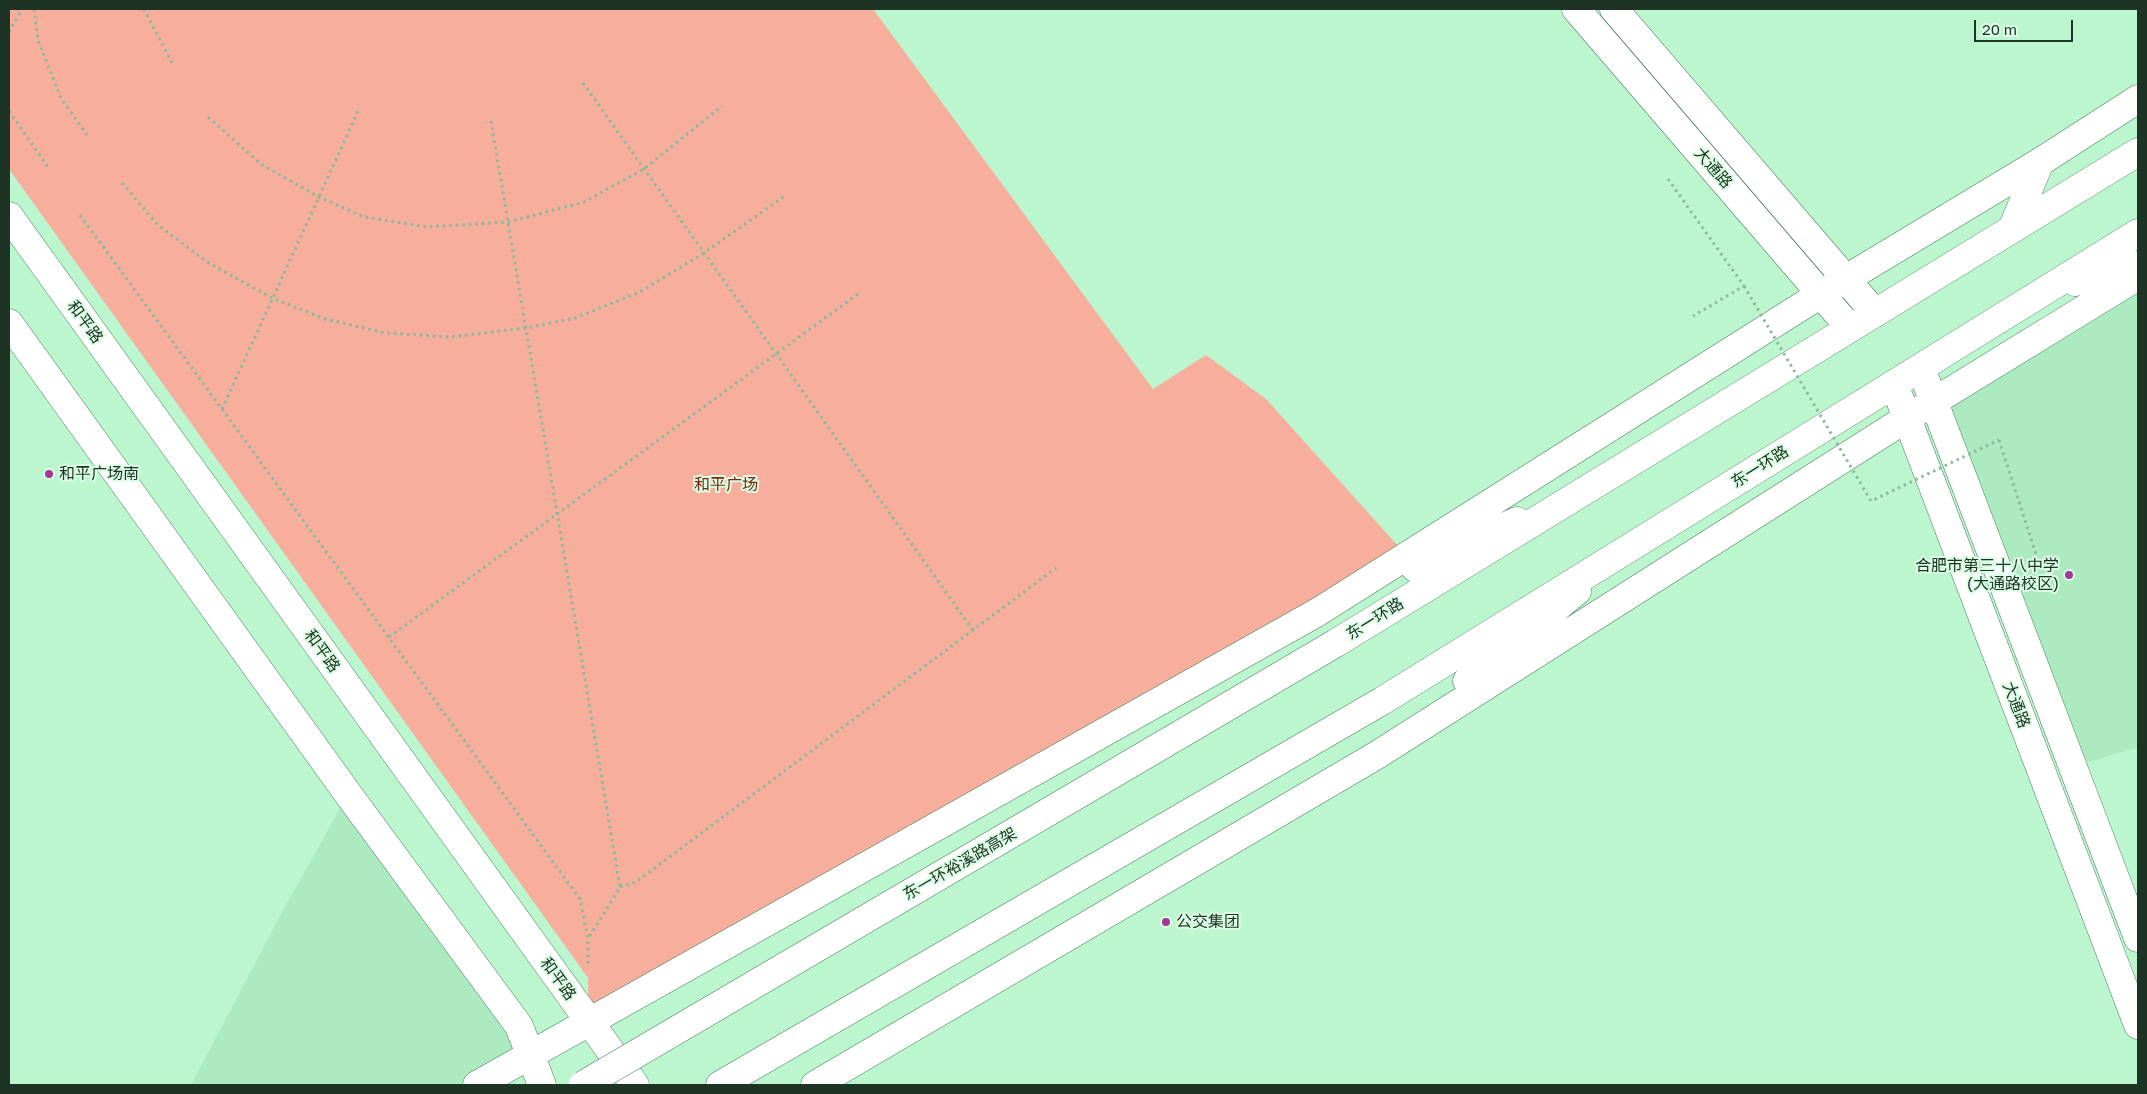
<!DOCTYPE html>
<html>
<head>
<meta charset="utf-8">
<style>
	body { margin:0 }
	#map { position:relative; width:2147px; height:1094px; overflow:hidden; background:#bcf6ce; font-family:"Golos Text",sans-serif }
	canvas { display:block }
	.frame { position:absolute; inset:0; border:10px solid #1d3425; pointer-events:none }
	.scale { position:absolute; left:1974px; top:20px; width:99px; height:22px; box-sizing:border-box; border:2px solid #1d3425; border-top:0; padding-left:6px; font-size:15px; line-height:18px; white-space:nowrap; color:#1d3425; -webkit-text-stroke:4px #dbfde5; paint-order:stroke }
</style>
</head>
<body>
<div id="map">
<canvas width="2147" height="1094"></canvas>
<div class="frame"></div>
<div class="scale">20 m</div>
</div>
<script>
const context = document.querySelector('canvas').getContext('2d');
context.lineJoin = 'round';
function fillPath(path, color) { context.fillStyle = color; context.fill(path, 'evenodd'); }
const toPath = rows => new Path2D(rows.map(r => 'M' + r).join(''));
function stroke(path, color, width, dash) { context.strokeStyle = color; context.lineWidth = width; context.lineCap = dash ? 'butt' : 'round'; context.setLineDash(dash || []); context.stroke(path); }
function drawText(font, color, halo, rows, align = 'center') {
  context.font = font + ' "Golos Text","Noto Sans SC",sans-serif'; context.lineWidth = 4; context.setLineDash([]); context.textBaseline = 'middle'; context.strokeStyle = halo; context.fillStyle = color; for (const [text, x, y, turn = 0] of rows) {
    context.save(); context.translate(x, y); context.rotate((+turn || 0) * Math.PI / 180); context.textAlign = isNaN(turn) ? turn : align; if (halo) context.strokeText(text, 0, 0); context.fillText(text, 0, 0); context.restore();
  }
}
fillPath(toPath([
	[2138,278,2138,747,2073,767,1934,403],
	[348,794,530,1055,477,1085,191,1085,281,914]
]), '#abebbf');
fillPath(toPath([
	[9,9,873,9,1153,389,1206,355,1266,399,1407,556,589,1022,588,978,9,169]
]), '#f7ae9c');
const tertiary = toPath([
	[1576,9,1850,328],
	[1614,9,1875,313],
	[1921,368,2138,938],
	[1894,384,2138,1025]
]);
const secondary = toPath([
	[9,216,635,1085],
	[9,323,348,794,519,1026,542,1085]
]);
const primary = toPath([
	[1415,568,1517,521],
	[1467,681,1577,591],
	[477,1085,1318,612,1821,294,2040,162,2138,99],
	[815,1085,1377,755,1907,418,2138,276]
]);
const trunk = toPath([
	[2012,229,2040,162],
	[2075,282,2138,265],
	[1336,643,2138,152],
	[720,1085,1382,701,2138,233]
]);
stroke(tertiary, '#497f5c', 29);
stroke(secondary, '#497f5c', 29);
stroke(primary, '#497f5c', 29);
stroke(trunk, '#497f5c', 29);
stroke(toPath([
	[34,9,38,40,61,98,87,135],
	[144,9,174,67],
	[9,32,22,9],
	[583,83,973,630],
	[9,111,48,167],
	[208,117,261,164,319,197,364,217,427,227,508,222,584,202,644,169,722,106],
	[491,121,620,887,588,939],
	[1668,179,1744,286,1693,316],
	[122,183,158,225,207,262,272,298,325,319,386,333,451,337,526,328,575,318,640,292,704,253,786,195],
	[80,215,580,899,588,939,588,967],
	[222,409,360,107],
	[1999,440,2036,554],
	[389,637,858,294],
	[620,887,636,882,1056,568]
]), '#8bba9a', 3, [2.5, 4]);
stroke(tertiary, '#fff', 28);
stroke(secondary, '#fff', 28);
stroke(primary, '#fff', 28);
stroke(trunk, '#fff', 28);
const trunkBridge = toPath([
	[583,1085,1336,643]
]);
stroke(trunkBridge, '#497f5c', 29, []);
stroke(toPath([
	[1744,286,1871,501,1999,440]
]), '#8bba9a', 3, [2.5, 4]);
stroke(trunkBridge, '#fff', 28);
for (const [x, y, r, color] of [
	[49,474,5,"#a53694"],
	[2069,575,5,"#a53694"],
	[1166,922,5,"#a53694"]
]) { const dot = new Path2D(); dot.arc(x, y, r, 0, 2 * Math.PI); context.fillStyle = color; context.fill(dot); stroke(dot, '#dbfde5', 2); }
drawText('16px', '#1d3425', '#dbfde5', [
	["大通路",1713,168,49],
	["和平路",85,322,54],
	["东一环路",1760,467,-32],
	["东一环路",1375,619,-32],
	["和平路",322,651,54],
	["大通路",2016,705,69],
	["东一环裕溪路高架",960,864,-30],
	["和平路",558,979,54]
]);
drawText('16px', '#1d3425', '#dbfde5', [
	["和平广场南",59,474],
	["合肥市第三十八中学",2059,566,"right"],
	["(大通路校区)",2059,584,"right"],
	["公交集团",1176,922]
], 'left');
drawText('16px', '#82260f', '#dbfde5', [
	["和平广场",726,485]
]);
</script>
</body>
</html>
